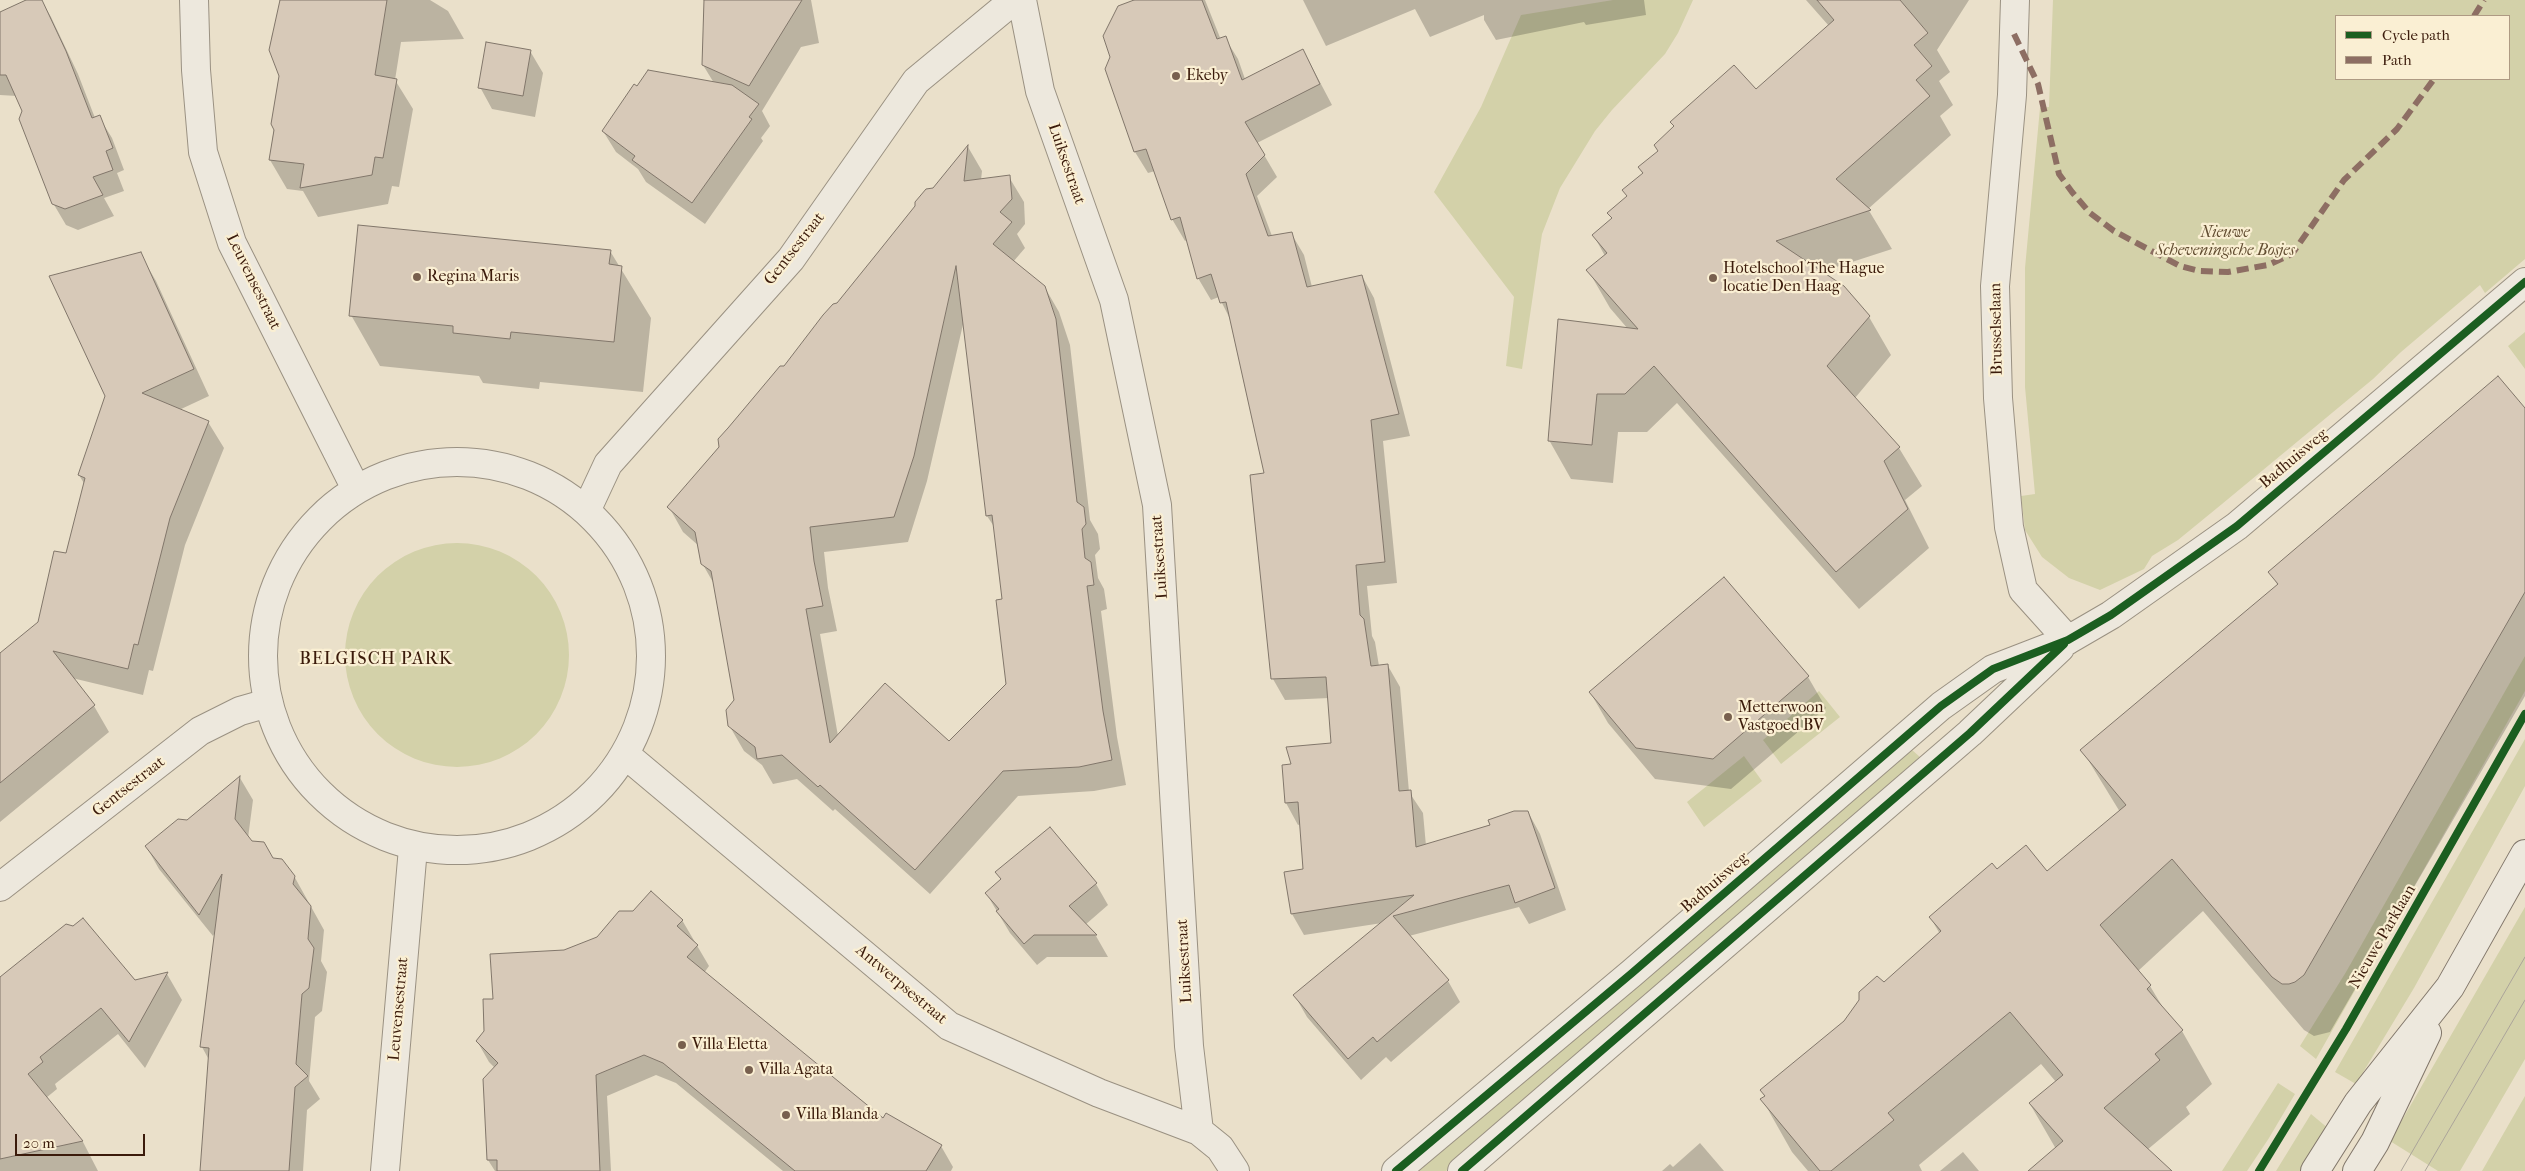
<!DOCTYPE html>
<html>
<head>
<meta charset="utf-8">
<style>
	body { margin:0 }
	#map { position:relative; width:2525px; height:1171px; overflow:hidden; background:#eae0ca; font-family:"IM FELL French Canon",serif }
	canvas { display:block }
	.legend { position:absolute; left:2335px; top:15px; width:175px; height:65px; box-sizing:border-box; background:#faefd3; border:1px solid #ae9a83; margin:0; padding:6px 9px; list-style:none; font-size:15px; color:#3b1b0b }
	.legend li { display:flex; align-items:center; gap:10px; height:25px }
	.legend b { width:25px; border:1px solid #ae9a83 }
	.scale { position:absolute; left:15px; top:1134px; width:130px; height:22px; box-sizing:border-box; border:2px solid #3b1b0b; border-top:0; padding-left:6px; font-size:15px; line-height:18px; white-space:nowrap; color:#3b1b0b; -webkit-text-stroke:4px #faefd3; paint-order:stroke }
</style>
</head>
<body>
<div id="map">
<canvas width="2525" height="1171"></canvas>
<ul class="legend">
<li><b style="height:6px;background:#1b5e20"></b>Cycle path</li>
<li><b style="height:6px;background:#8d6e63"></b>Path</li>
</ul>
<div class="scale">20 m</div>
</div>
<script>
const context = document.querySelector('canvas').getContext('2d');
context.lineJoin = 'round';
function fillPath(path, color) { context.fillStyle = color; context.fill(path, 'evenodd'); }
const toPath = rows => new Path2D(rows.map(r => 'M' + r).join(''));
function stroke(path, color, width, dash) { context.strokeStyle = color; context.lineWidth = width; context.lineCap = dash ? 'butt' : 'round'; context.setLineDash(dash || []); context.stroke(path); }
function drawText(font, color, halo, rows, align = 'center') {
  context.font = font + ' "IM FELL French Canon",serif'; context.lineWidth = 4.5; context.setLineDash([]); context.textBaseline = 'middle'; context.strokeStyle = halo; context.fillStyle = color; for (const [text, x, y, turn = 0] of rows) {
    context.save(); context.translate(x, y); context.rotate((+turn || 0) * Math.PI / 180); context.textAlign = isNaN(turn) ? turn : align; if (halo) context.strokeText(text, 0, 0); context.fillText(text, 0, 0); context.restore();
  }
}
fillPath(toPath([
	[1613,0,1693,0,1678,33,1665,54,1612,110,1595,131,1560,188,1542,234,1522,369,1506,366,1514,297,1434,192,1481,107,1521,15],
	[2053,0,2525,0,2525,259,2485,293,2480,285,2401,352,2373,379,2222,504,2178,540,2152,556,2144,569,2100,590,2069,578,2042,557,2025,530,2021,496,2035,494,2025,387,2025,268,2040,108,2049,107],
	[2336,16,2509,16,2509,79,2336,79],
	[2525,332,2525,369,2508,346],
	'345 655a112 112 0 1 1 224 0a112 112 0 1 1-224 0Z',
	[2525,656,2525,691,2316,1059,2300,1046,2346,972],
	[1819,691,1840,717,1781,764,1763,740],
	[2525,739,2525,786,2414,988,2356,1084,2335,1072],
	[1911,749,1921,758,1504,1116,1446,1171,1409,1171],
	[1744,756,1762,781,1704,827,1687,802],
	[2525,907,2525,1059,2460,1171,2438,1171,2390,1141],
	[2278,1083,2295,1094,2269,1138,2247,1171,2222,1171],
	[2525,1096,2525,1171,2482,1171],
	[2311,1114,2329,1129,2303,1171,2276,1171]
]), '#d3d1a9');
fillPath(toPath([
	[29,0,41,0,51,17,78,74,95,118,99,117,112,138,124,170,117,173,124,191,104,198,114,216,78,230,66,225,53,203,17,96,0,95,0,13],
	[299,0,430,0,448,11,464,39,401,42,395,80,413,109,399,187,392,186,388,204,318,217,303,191,287,189,270,160,280,76,270,50,272,34],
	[705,0,811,0,819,43,801,47,762,111,770,126,761,138,763,141,705,224,646,182,638,169,616,152,603,131,714,83,703,65],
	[1138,0,1205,0,1221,40,1225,38,1238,59,1245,79,1303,50,1332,105,1257,143,1277,177,1257,196,1272,236,1291,233,1304,255,1312,287,1362,276,1374,298,1410,436,1383,441,1397,583,1367,586,1372,636,1375,642,1379,666,1388,666,1400,687,1409,792,1423,813,1426,846,1528,812,1540,834,1566,910,1529,924,1519,907,1409,936,1448,981,1460,1002,1391,1062,1386,1057,1361,1080,1307,1017,1295,996,1382,923,1304,935,1292,914,1304,870,1301,824,1298,825,1286,803,1283,766,1293,765,1332,745,1329,698,1285,700,1273,679,1266,474,1231,321,1219,297,1211,300,1198,278,1187,240,1185,241,1172,219,1155,171,1148,173,1135,152],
	[1303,0,1644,0,1646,15,1586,25,1584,22,1496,40,1484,20,1484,15,1430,37,1415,9,1326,46],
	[1806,0,1969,0,1937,50,1950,72,1939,81,1953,105,1940,116,1951,135,1868,209,1892,249,1821,272,1869,317,1891,355,1855,398,1899,448,1922,486,1905,500,1929,548,1859,609,1677,403,1647,432,1618,432,1613,483,1571,479,1549,440,1628,329,1610,308,1588,270,1605,256,1594,236,1612,219,1609,213,1628,197,1643,174,1639,168,1755,91,1829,26],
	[530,51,543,73,535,117,492,109,480,87],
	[968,147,982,171,981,180,1009,177,1024,202,1025,224,1017,234,1025,248,1013,262,1044,286,1059,312,1070,345,1090,520,1098,534,1100,549,1095,555,1098,578,1104,589,1107,609,1101,611,1117,737,1126,785,1094,791,1018,796,930,894,835,809,833,811,797,779,773,784,762,765,744,751,729,725,735,700,714,584,702,563,699,546,683,532,669,507],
	[964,320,987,516,995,528,1003,600,1007,685,949,742,838,736,820,634,837,631,828,588,824,552,908,542,927,481],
	[610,251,651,318,643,392,540,382,539,389,483,383,479,376,380,366,351,315],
	[140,254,156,281,209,396,179,410,208,422,224,448,185,545,153,671,149,670,143,695,72,678,94,706,109,732,0,822,0,655,37,633,67,554,85,485,79,475,106,396],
	[2525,410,2525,696,2330,1032,2314,1036,2304,1030,2203,911,2138,971,2150,986,2165,1011,2182,1031,2212,1084,2186,1107,2190,1114,2147,1150,2170,1171,2030,1171,2056,1149,2030,1104,2056,1082,2041,1064,1919,1165,1922,1171,1808,1171,1792,1152,1762,1099,1765,1097,1761,1090,1845,1022,1940,934,1930,917,1997,871,2047,873,2120,812,2082,750,2278,586,2270,572],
	[1724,578,1808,677,1826,708,1731,789,1655,779,1608,723,1590,692],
	[240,778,253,800,248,838,294,876,324,930,321,961,327,972,322,1011,315,1017,309,1081,320,1099,307,1110,303,1171,201,1171,209,1060,202,1047,216,930,213,936,159,869,146,846,187,822],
	[1049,829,1096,884,1108,905,1085,925,1096,936,1108,957,1047,957,1037,965,1010,933,986,893,1002,880,997,872],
	[682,920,709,966,704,973,884,1120,941,1146,953,1167,951,1171,783,1171,676,1083,656,1075,607,1096,611,1171,495,1171,488,1160,484,1079,495,1068,489,1062,477,1041,486,1031,494,1000,564,951],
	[167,974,182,1000,145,1068,118,1034,55,1084,57,1089,46,1098,83,1142,98,1171,0,1171,0,978,134,981],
	[1700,1143,1724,1171,1662,1171,1670,1164,1673,1167],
	[1963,1152,1979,1171,1940,1171]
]), '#0003');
const building = toPath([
	[26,0,42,0,66,51,92,118,100,115,113,148,106,151,113,170,93,177,103,195,65,209,52,204,19,119,22,111,6,75,0,75,0,12,26,0],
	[280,0,387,0,375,75,397,79,383,158,375,157,372,175,300,188,304,164,269,160,274,130,271,124,279,76,269,50,280,0],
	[704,0,802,0,749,86,702,65,704,0],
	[1134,0,1202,0,1217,39,1226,36,1242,80,1303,49,1320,84,1245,122,1265,155,1246,174,1268,236,1292,232,1307,287,1362,275,1399,414,1371,420,1385,562,1356,565,1360,615,1364,619,1371,666,1388,664,1399,791,1411,790,1416,847,1490,825,1488,820,1514,811,1528,811,1555,888,1515,903,1509,885,1393,916,1449,980,1377,1042,1373,1037,1348,1059,1293,995,1414,895,1291,914,1284,872,1303,869,1298,802,1285,803,1282,765,1291,764,1286,747,1331,743,1326,677,1271,679,1250,475,1264,473,1226,302,1220,303,1211,274,1197,279,1180,217,1171,220,1146,149,1134,152,1105,69,1110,57,1103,36,1118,6,1134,0],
	[1817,0,1900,0,1928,33,1914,45,1932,66,1916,80,1930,96,1836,179,1871,210,1776,241,1844,286,1870,316,1827,366,1900,447,1884,461,1908,509,1836,572,1654,366,1625,394,1597,394,1592,445,1548,441,1558,319,1638,329,1586,270,1607,253,1592,235,1612,218,1607,213,1627,196,1622,190,1643,173,1638,167,1658,151,1654,145,1674,126,1670,122,1734,65,1756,89,1834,20,1817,0],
	[486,42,531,50,523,96,478,88,486,42],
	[648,70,732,85,759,104,749,117,752,119,692,203,632,160,635,156,602,131,634,84,637,86,648,70],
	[968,145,964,181,1010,175,1012,199,1000,212,1012,222,993,244,1045,286,1056,319,1077,502,1084,507,1086,524,1082,529,1085,558,1091,562,1094,585,1087,586,1103,711,1112,760,1079,767,1003,771,915,870,820,785,818,787,782,755,757,759,755,747,728,726,726,710,734,700,711,571,701,564,695,532,667,507,719,447,718,439,728,428,780,366,784,366,823,315,833,304,837,303,879,251,915,206,915,202,926,189,933,188,968,145],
	[956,266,986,516,992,515,1002,599,996,600,1006,684,949,741,885,683,830,743,806,609,823,606,814,561,810,527,894,517,914,456,956,266],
	[358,225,611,250,609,264,622,266,614,342,511,332,510,339,453,333,453,326,349,316,358,225],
	[141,252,194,369,142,393,209,421,170,518,138,645,134,644,128,669,53,651,95,705,0,783,0,653,38,622,54,551,66,553,85,478,78,475,105,396,49,276,141,252],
	[2498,376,2525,408,2525,592,2304,975,2295,982,2289,984,2282,984,2272,977,2172,859,2100,925,2151,985,2147,989,2183,1030,2155,1054,2160,1060,2104,1108,2172,1171,2028,1171,2063,1141,2029,1103,2063,1075,2010,1012,1888,1113,1894,1120,1831,1171,1820,1171,1760,1099,1765,1096,1760,1090,1844,1021,1859,1000,1859,992,1877,976,1884,982,1941,931,1929,917,1992,863,1997,869,2026,845,2047,871,2126,805,2080,750,2278,584,2268,572,2498,376],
	[1724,577,1809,676,1713,759,1636,748,1589,692,1724,577],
	[240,776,235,819,252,841,264,842,273,858,282,859,295,876,293,884,311,906,308,939,314,948,309,988,302,994,296,1064,308,1076,295,1087,289,1171,200,1171,209,1048,200,1047,222,874,199,915,145,846,178,819,187,820,240,776],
	[1050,827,1097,883,1069,906,1097,935,1034,935,1024,944,996,911,999,909,985,893,1001,879,995,872,1050,827],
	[651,891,683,920,677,926,698,945,687,957,883,1118,886,1113,942,1145,926,1171,795,1171,663,1063,644,1055,596,1075,600,1171,497,1171,497,1160,487,1160,483,1079,498,1063,476,1041,484,1031,483,999,493,999,490,954,564,950,597,937,619,911,633,911,651,891],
	[83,918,135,980,168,972,129,1042,101,1008,40,1057,43,1062,28,1074,83,1141,0,1159,0,977,66,924,73,926,83,918]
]);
fillPath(building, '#d7c9b8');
stroke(building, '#81766a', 1);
const street = toPath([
	[194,0,196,70,203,152,232,243,356,489],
	[1022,0,1040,91,1114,300,1157,505,1189,1046,1199,1131],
	[2015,0,2012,95,1995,286,1998,398,2009,527,2023,590,2068,640],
	'263 656a194 194 0 1 1 388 0a194 194 0 1 1-388 0Z',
	[587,509,608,464,791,259,916,81,1014,0],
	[627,756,949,1026,1099,1093,1199,1131,1220,1148,1235,1171],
	[0,887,200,731,240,711,268,703],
	[385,1171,413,848],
	[1396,1171,1632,973,1941,706,1993,669,2068,640,2111,615,2237,526,2525,282],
	[1462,1171,1970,733,2060,648]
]);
const secondary = toPath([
	[2315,1171,2358,1103,2450,987,2525,854],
	[2357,1171,2375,1142,2427,1033]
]);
stroke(street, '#9a9182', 30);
stroke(secondary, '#81766a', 30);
stroke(street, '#ede8dd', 28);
stroke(secondary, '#ede8dd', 28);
stroke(toPath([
	[2401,1171,2525,957],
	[2425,1171,2525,1000]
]), '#aba49a', 1);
stroke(toPath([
	[2474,16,2484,0],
	[2014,34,2038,84,2059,174,2072,192,2090,213,2114,231,2180,266,2199,271,2228,272,2268,265,2292,254,2344,180,2397,129,2434,79]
]), '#8d6e63', 6, [12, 6]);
stroke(toPath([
	[1396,1171,1632,973,1941,706,1993,669,2068,640,2111,615,2237,526,2525,282],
	[1462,1171,1970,733,2064,644],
	[2259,1171,2346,1029,2525,714]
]), '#1b5e20', 8);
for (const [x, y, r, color] of [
	[1176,76,5,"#78604e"],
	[417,277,5,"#78604e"],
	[1713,278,5,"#78604e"],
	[1728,717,5,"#78604e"],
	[682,1045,5,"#78604e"],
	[749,1070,5,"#78604e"],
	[786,1115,5,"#78604e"]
]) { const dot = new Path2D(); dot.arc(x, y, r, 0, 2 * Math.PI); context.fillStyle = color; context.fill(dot); stroke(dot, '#faefd3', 2); }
drawText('16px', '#3b1b0b', '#faefd3', [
	["Ekeby",1186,76],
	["Hotelschool The Hague",1723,269],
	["locatie Den Haag",1723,287],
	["Regina Maris",427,277],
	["Metterwoon",1738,708],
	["Vastgoed BV",1738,726],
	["Villa Eletta",692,1045],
	["Villa Agata",759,1070],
	["Villa Blanda",796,1115]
], 'left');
drawText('16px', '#3b1b0b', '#faefd3', [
	["Luiksestraat",1066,164,71],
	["Gentsestraat",795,249,-52],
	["Leuvensestraat",253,282,64],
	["Brusselselaan",1997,329,-91],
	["Badhuisweg",2294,459,-40],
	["Luiksestraat",1160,557,-94],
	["Gentsestraat",129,787,-38],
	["Badhuisweg",1715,883,-41],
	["Nieuwe Parklaan",2383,937,-60],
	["Luiksestraat",1185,961,-93],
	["Antwerpsestraat",901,985,40],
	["Leuvensestraat",399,1009,-85]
]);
drawText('italic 16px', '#634e32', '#faefd3', [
	["Nieuwe",2225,233],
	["Scheveningsche Bosjes",2225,251]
]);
context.letterSpacing = '1px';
drawText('18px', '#3b1b0b', '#faefd3', [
	["BELGISCH PARK",376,660]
]);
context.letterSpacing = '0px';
</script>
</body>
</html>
